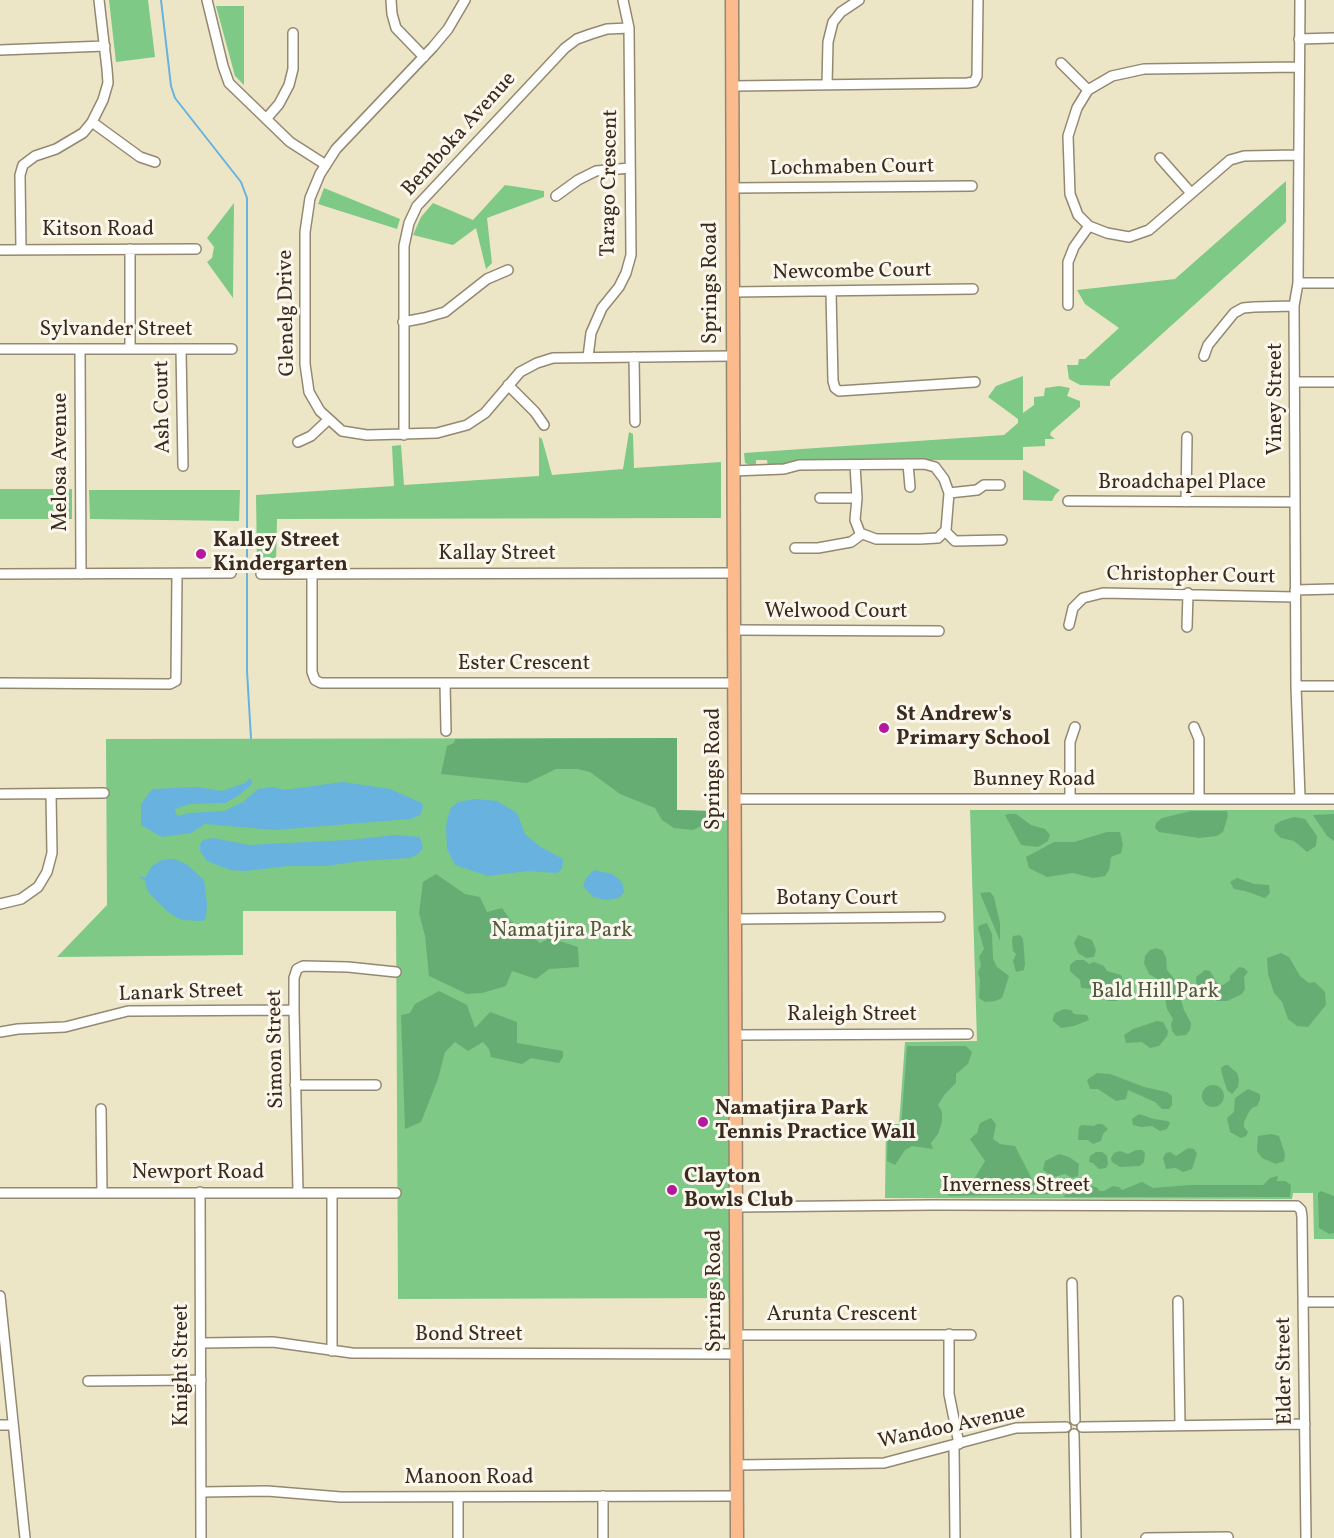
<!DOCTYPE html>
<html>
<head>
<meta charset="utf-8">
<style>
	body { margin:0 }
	canvas { display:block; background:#ece6c7 }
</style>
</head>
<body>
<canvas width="1334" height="1538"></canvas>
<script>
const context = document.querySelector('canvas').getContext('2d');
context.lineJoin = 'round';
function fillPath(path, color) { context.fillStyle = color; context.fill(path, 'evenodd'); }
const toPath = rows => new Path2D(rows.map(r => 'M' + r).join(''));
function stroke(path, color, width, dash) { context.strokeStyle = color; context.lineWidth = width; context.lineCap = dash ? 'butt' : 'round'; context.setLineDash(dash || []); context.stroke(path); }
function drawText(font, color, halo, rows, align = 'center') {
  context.font = font + ' Vollkorn,serif'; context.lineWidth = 6; context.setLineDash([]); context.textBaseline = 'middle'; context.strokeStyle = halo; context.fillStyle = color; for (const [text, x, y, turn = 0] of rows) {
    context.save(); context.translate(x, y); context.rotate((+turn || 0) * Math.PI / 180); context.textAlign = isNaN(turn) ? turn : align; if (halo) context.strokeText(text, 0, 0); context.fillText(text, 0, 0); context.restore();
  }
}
fillPath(toPath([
	[109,0,148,0,155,57,116,62],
	[216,6,244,6,244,85,235,76],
	[1286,181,1286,222,1110,381,1110,386,1080,385,1069,379,1067,365,1078,365,1079,359,1085,359,1119,328,1085,304,1077,290,1175,279],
	[505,185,544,191,544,197,487,218,492,263,486,269,476,228,453,245,413,235,421,217,433,203,473,220],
	[324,188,400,219,397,229,318,204],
	[234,203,233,298,207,262,212,258,214,247,207,238],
	[1023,376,1023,413,1034,405,1034,397,1044,396,1045,388,1059,386,1070,388,1067,396,1080,401,1080,407,1051,432,1050,435,1055,439,1045,439,1045,446,1023,447,1023,460,799,460,787,465,768,467,767,460,756,460,756,467,745,463,744,453,1004,435,1018,423,1018,419,988,397,996,386],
	[629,432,633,434,634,468,721,462,721,518,277,519,276,565,257,565,256,495,394,486,392,446,401,445,404,485,539,476,539,437,542,439,552,475,623,469],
	[1023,470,1060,490,1055,495,1052,501,1023,500],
	[0,489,72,489,72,519,0,519],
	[89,490,240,490,239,521,90,519],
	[677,738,677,810,728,812,730,1298,398,1299,396,911,243,911,243,955,57,957,107,905,106,739],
	[970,810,1334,810,1334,1239,1314,1239,1313,1193,1293,1193,1292,1199,885,1198,886,1124,899,1124,905,1042,977,1041]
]), '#7ec986');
fillPath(toPath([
	[677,738,677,810,715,811,716,813,715,817,704,825,693,830,674,828,662,820,655,808,620,794,590,772,578,769,556,769,527,783,441,774,447,746,454,743,455,739],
	[1191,811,1227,811,1228,816,1223,832,1217,836,1199,838,1159,832,1155,828,1156,823,1162,818],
	[1009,814,1016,814,1031,825,1045,829,1050,835,1048,841,1038,847,1021,845,1005,815],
	[1334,814,1334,841,1327,836,1313,815],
	[1294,817,1305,819,1317,836,1316,846,1307,852,1294,841,1281,838,1274,831,1275,825,1281,821],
	[1107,832,1120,832,1123,845,1121,853,1111,857,1109,870,1105,876,1093,878,1073,873,1047,877,1029,868,1026,857,1054,842,1074,842],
	[436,874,465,894,480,897,487,912,502,908,511,921,540,943,550,938,578,947,579,967,549,969,536,979,512,971,506,986,482,993,467,994,429,976,425,936,419,913,423,882],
	[1237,878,1254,884,1269,885,1270,893,1265,898,1245,891,1234,889,1230,882],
	[990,892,994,897,1000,923,1000,941,980,893],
	[987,923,992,934,993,959,997,967,1009,976,1002,998,995,1001,985,1002,979,998,980,980,978,973,981,965,979,957,984,949,978,928,980,925],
	[1020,935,1023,939,1025,964,1024,970,1016,972,1013,961,1016,954,1013,951,1012,941,1013,936],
	[1078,935,1092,940,1096,950,1094,957,1086,958,1078,953,1074,943],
	[1156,948,1162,950,1166,957,1167,970,1175,980,1184,1010,1191,1023,1190,1030,1186,1035,1176,1036,1172,1031,1171,1024,1173,1019,1167,1009,1162,982,1149,974,1144,963,1145,956,1150,950],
	[1281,953,1289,957,1300,976,1309,983,1315,982,1325,992,1326,1005,1308,1027,1297,1026,1288,1019,1282,1002,1274,993,1268,974,1267,958],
	[1076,960,1084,960,1089,964,1094,962,1104,966,1107,971,1121,975,1125,986,1117,1001,1108,1001,1103,996,1096,996,1092,989,1081,988,1080,980,1070,971,1070,965],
	[1239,967,1244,968,1248,972,1244,977,1245,989,1242,994,1227,1001,1217,1001,1208,993,1201,991,1196,982,1196,977,1205,970,1210,971,1218,985,1223,985,1230,980,1230,976],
	[439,991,467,1005,475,1028,490,1012,517,1022,517,1043,563,1051,563,1057,559,1063,531,1058,522,1064,491,1057,489,1049,483,1042,468,1051,455,1042,445,1052,438,1079,421,1122,405,1129,401,1015,410,1013,415,1004],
	[1064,1009,1071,1010,1074,1014,1087,1015,1089,1020,1074,1026,1061,1028,1053,1021,1053,1018,1055,1013],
	[1157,1021,1163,1022,1168,1031,1167,1036,1159,1046,1150,1048,1142,1042,1126,1043,1124,1035,1133,1029],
	[907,1046,966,1046,972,1052,968,1064,956,1074,956,1083,945,1094,938,1105,942,1112,942,1122,938,1134,931,1143,933,1149,912,1146,905,1150,895,1165,887,1161,888,1128,901,1128],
	[1225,1065,1228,1065,1237,1073,1239,1080,1238,1087,1232,1094,1227,1090,1222,1074,1221,1068],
	[1097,1073,1110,1074,1144,1087,1167,1092,1172,1096,1172,1105,1169,1109,1162,1109,1155,1102,1128,1090,1126,1099,1116,1101,1098,1089,1090,1089,1087,1080],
	'1202 1096a11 11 0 1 1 22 0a11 11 0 1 1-22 0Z',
	[1248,1089,1260,1094,1260,1100,1257,1106,1252,1108,1249,1112,1244,1122,1244,1127,1248,1132,1246,1136,1241,1138,1230,1132,1227,1118,1234,1112,1235,1098],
	[1139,1114,1154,1119,1168,1121,1170,1123,1167,1129,1160,1131,1152,1126,1141,1127,1133,1125,1132,1119],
	[991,1118,996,1124,993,1139,1000,1144,1015,1146,1035,1185,1046,1188,1056,1182,1061,1182,1062,1187,1058,1194,949,1196,942,1183,973,1181,985,1161,970,1139,977,1133,980,1123],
	[1097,1124,1102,1124,1108,1129,1103,1134,1101,1141,1093,1144,1088,1140,1078,1140,1079,1127,1082,1125,1094,1126],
	[1271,1134,1279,1136,1285,1154,1284,1161,1276,1164,1262,1158,1257,1151,1258,1136],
	[1188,1148,1194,1149,1197,1154,1192,1169,1183,1172,1176,1168,1166,1169,1163,1158,1166,1153,1170,1152,1176,1156],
	[1136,1150,1142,1150,1145,1153,1144,1162,1140,1166,1120,1167,1112,1162,1111,1158,1114,1153,1120,1151,1128,1154],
	[1096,1152,1102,1152,1107,1156,1108,1164,1106,1168,1099,1169,1093,1163,1089,1162,1090,1156],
	[1059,1154,1069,1157,1079,1164,1078,1176,1072,1178,1065,1174,1054,1177,1043,1170,1045,1161],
	[1278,1176,1277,1181,1285,1181,1291,1185,1290,1197,1064,1197,1068,1189,1073,1189,1077,1192,1083,1191,1084,1187,1092,1186,1098,1188,1099,1191,1104,1191,1113,1186,1119,1187,1122,1190,1142,1182,1153,1188,1190,1185,1263,1185,1270,1178],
	[1321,1191,1334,1196,1334,1233,1329,1234,1319,1228,1318,1193]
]), '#66ad73');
fillPath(toPath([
	[250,778,252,782,251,785,238,796,225,803,190,804,175,809,176,814,178,816,189,813,224,811,243,802,258,789,273,787,284,790,343,782,390,789,422,803,423,808,420,815,410,819,274,830,205,824,191,833,162,837,141,825,141,804,152,789,197,787,222,791,245,783],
	[475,799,497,801,517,813,525,834,539,846,563,859,562,869,557,873,528,871,488,876,455,865,447,849,446,827,450,809,458,802],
	[396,835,420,837,423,848,418,854,410,858,360,861,326,866,288,866,245,871,230,870,207,861,200,851,200,845,203,840,213,838,249,845,349,840],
	[174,859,186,864,204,880,207,904,206,917,203,921,182,920,169,913,149,893,145,884,146,876,152,866,162,860],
	[594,870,612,874,622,882,624,892,619,898,605,900,593,897,583,886,586,878]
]), '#67b2df');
stroke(toPath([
	[161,0,171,86,175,98,241,182,247,198,247,671,251,738],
	[141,877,148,881]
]), '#67b2df', 2);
const minor = toPath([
	[207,0,223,66,229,83,290,142,326,165],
	[391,0,392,14,396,28,424,57],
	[465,0,448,29,433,47,336,149,320,174,310,198,305,232,305,364,309,392,320,411,342,431,367,435,437,433,467,425,485,413,520,372,537,363,553,358,732,356],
	[1299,39,1334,38],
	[0,50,105,46],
	[1061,63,1088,90],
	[827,85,828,42,833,22,841,12,859,0],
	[733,86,967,83,974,82,977,76,978,0],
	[266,119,279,104,289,85,293,69,293,33],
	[92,122,140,157,155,162],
	[1298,155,1244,156,1230,160,1149,230,1129,237,1107,233,1089,226,1078,215,1070,194,1068,136,1077,108,1088,90,1112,76,1144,69,1299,67],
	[1160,158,1191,193],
	[732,188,972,186],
	[556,196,578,180,596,171,630,168],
	[130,249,130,349],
	[0,250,196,249],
	[21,250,20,175,23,165,35,156,56,149,83,133,92,122,103,100,108,83,107,69,99,0],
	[1298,283,1334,283],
	[732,292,973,289],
	[831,292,833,381,835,388,839,391,975,382],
	[1068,305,1068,262,1074,247,1089,226],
	[403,322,424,318,445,312,487,279,508,270],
	[0,349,232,349],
	[80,349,81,574],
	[181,349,183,466],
	[1204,356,1208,345,1234,313,1243,308,1254,307,1294,306],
	[588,357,591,333,602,308,619,287,626,273,631,255,629,28,623,0],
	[634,357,635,422],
	[1296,382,1334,382],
	[508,385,535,412,544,425],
	[404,435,404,246,409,223,417,206,565,48,577,39,591,34,607,29,629,28],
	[298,442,311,436,328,420],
	[908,464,910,487],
	[733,471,784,469,799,465,924,464,935,467,944,479,949,493,946,530,938,538,920,539,876,539,860,533,855,520,857,498,855,465],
	[949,493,977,490,984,485,1000,485],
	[820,498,857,498],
	[1068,501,1295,502],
	[1186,502,1187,437],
	[945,531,955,541,1002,540],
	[795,548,818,548,851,542,862,534],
	[0,574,231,573],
	[261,574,733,573],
	[312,574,312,672,315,680,321,683,734,683],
	[1295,590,1334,589],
	[1069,625,1073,608,1083,598,1103,593,1295,597],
	[1187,627,1188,593],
	[733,630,939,631],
	[0,683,170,684,176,681,177,574],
	[445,683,446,731],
	[1296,686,1334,686],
	[1194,727,1199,739,1199,798],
	[0,794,104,793],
	[1070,798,1070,742,1075,727],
	[1300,798,1296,686,1294,306,1298,283,1300,0],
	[735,799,1334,799],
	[0,904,21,899,38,887,47,872,52,853,51,794],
	[735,919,940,917],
	[0,1032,18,1029,65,1027,128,1011,294,1010],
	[735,1035,968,1034],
	[295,1085,376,1085],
	[101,1109,102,1193],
	[200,1192,201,1538],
	[298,1192,294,1010,294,978,297,969,303,966,348,967,396,972],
	[0,1193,396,1193],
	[332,1193,332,1351],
	[735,1207,933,1205,1297,1206,1301,1210,1302,1217,1306,1538],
	[1072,1283,1075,1420],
	[0,1296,25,1538],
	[1178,1301,1180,1425],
	[1303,1302,1334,1302],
	[949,1334,949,1394,959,1444],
	[736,1335,971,1335],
	[202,1343,273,1342,352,1353,736,1354],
	[88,1381,201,1380],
	[0,1425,13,1425],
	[1082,1427,1305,1424],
	[1074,1434,1076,1538],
	[954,1446,955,1538],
	[737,1465,884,1463,1016,1428,1066,1427],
	[202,1492,267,1491,341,1497,737,1496],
	[603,1496,603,1538],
	[458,1497,458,1538],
	[1146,1538,1228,1537]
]);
const major = toPath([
	[732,0,737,1538]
]);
stroke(minor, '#948872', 12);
stroke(major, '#948872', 15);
stroke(minor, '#fff', 9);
stroke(major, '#fbbb8d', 12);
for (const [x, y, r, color] of [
	[201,554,6,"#b5179e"],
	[884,728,6,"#b5179e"],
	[703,1122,6,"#b5179e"],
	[672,1190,6,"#b5179e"]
]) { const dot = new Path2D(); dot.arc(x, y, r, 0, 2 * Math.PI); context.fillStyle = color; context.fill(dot); stroke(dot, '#fbf7ec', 2); }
drawText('21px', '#3b2a1e', '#fbf7ec', [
	["Bemboka Avenue",460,135,-48],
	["Lochmaben Court",852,169,-1],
	["Tarago Crescent",611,183,-89],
	["Kitson Road",98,231],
	["Newcombe Court",852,273,-1],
	["Springs Road",712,283,-90],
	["Glenelg Drive",288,313,-91],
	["Sylvander Street",116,331],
	["Viney Street",1277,399,-90],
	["Ash Court",164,407,-91],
	["Melosa Avenue",62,462,-90],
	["Broadchapel Place",1182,484],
	["Kallay Street",497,555],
	["Christopher Court",1191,577,1],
	["Welwood Court",836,613],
	["Ester Crescent",524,665],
	["Springs Road",715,769,-90],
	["Bunney Road",1034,781],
	["Botany Court",837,900],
	["Lanark Street",181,994,-2],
	["Raleigh Street",852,1016],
	["Simon Street",277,1049,-91],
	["Newport Road",198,1174],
	["Inverness Street",1016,1187],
	["Springs Road",716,1291,-90],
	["Arunta Crescent",842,1316],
	["Bond Street",469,1336],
	["Knight Street",183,1365,-90],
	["Elder Street",1286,1371,-91],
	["Wandoo Avenue",952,1428,-12],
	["Manoon Road",469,1479]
]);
drawText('bold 21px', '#3b2a1e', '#fbf7ec', [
	["Kalley Street",213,542],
	["Kindergarten",213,566],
	["St Andrew's",896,716],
	["Primary School",896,740],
	["Namatjira Park",715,1110],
	["Tennis Practice Wall",715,1134],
	["Clayton",684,1178],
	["Bowls Club",684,1202]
], 'left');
drawText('21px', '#4f5a3d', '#fbf7ec', [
	["Namatjira Park",562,932],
	["Bald Hill Park",1155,993]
]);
</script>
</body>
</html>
